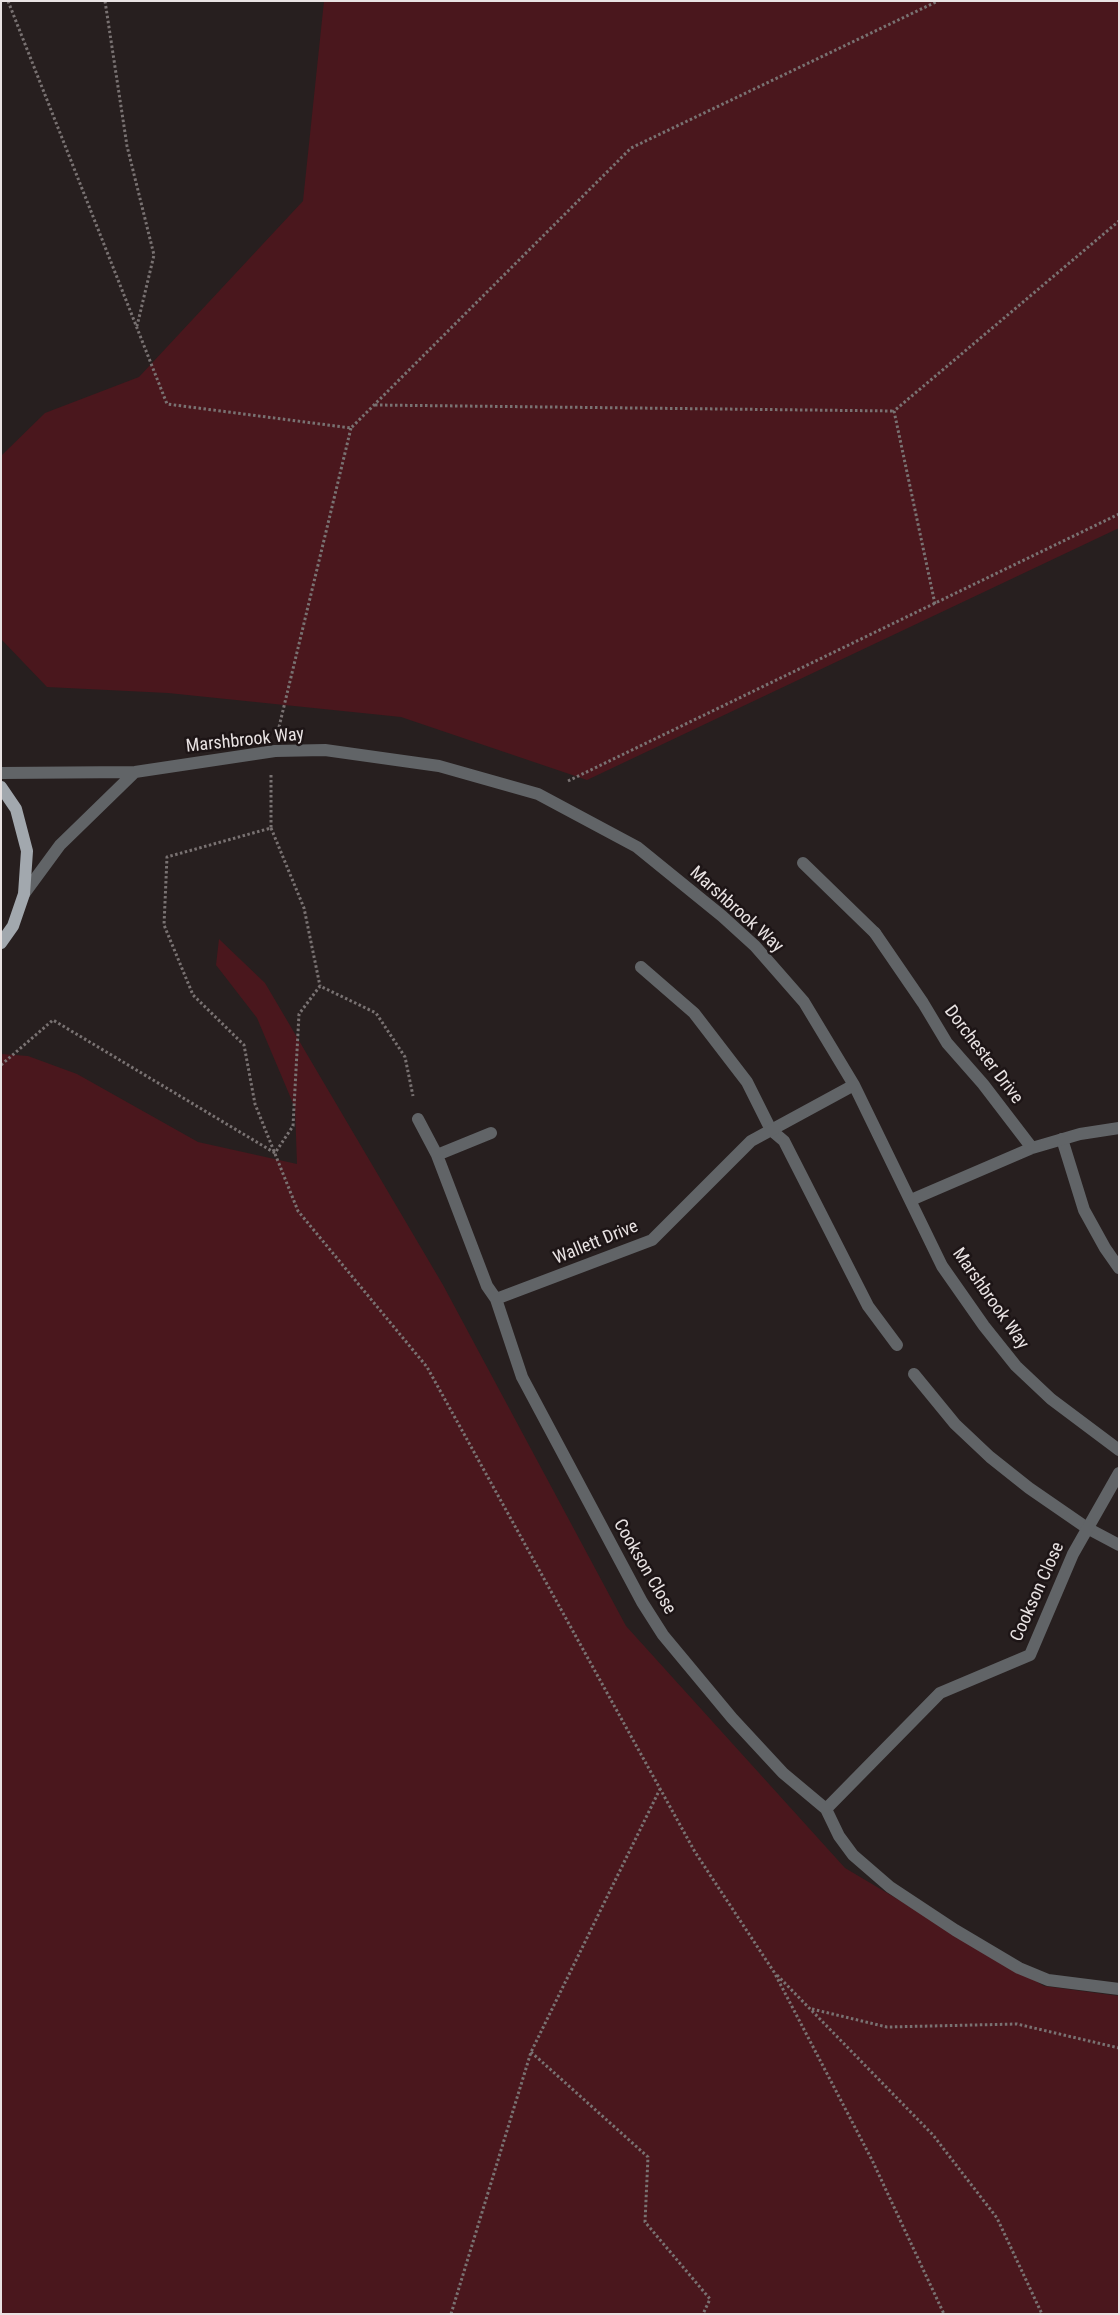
<!DOCTYPE html>
<html>
<head>
<meta charset="utf-8">
<style>
	body { margin:0 }
	#map { position:relative; width:1120px; height:2315px; overflow:hidden; background:#271f1f; font-family:"Roboto Condensed",sans-serif }
	canvas { display:block }
	.frame { position:absolute; inset:0; border:2px solid #e9e3e3; pointer-events:none }
</style>
</head>
<body>
<div id="map">
<canvas width="1120" height="2315"></canvas>
<div class="frame"></div>
</div>
<script>
const context = document.querySelector('canvas').getContext('2d');
context.lineJoin = 'round';
function fillPath(path, color) { context.fillStyle = color; context.fill(path, 'evenodd'); }
const toPath = rows => new Path2D(rows.map(r => 'M' + r).join(''));
function stroke(path, color, width, dash) { context.strokeStyle = color; context.lineWidth = width; context.lineCap = dash ? 'butt' : 'round'; context.setLineDash(dash || []); context.stroke(path); }
function drawText(font, color, halo, rows, align = 'center') {
  context.font = font + ' "Roboto Condensed",sans-serif'; context.lineWidth = 5; context.setLineDash([]); context.textBaseline = 'middle'; context.strokeStyle = halo; context.fillStyle = color; for (const [text, x, y, turn = 0] of rows) {
    context.save(); context.translate(x, y); context.rotate((+turn || 0) * Math.PI / 180); context.textAlign = isNaN(turn) ? turn : align; if (halo) context.strokeText(text, 0, 0); context.fillText(text, 0, 0); context.restore();
  }
}
fillPath(toPath([
	[324,1,1119,1,1119,528,587,780,401,717,168,693,47,687,1,639,1,456,45,413,139,377,303,201],
	[219,939,265,983,443,1285,626,1626,845,1868,1044,1986,1119,1996,1119,2314,1,2314,1,1054,28,1056,77,1074,198,1142,297,1164,295,1108,257,1018,216,965]
]), '#4a171d');
stroke(toPath([
	[8,1,167,404,351,428,631,148,938,1],
	[105,1,127,146,154,255,137,326],
	[375,405,894,411],
	[935,604,894,411,1119,221],
	[279,727,351,428],
	[271,775,271,828,167,857,164,925,193,995,244,1045,255,1104,298,1211,427,1367,695,1852,774,1972,872,2160,944,2314],
	[568,781,1119,514],
	[271,828,304,908,320,986],
	[1,1065,53,1020,275,1153,293,1126,299,1014,320,986,376,1013,405,1057,413,1096],
	[777,1975,933,2135,997,2218,1042,2314],
	[812,2009,887,2027,1017,2024,1119,2048],
	[531,2052,648,2157,645,2222,710,2299,703,2314],
	[451,2314,531,2052,660,1789]
]), '#797272', 3, [2.5, 2.5]);
stroke(toPath([
	[803,863,875,933],
	[641,967,694,1013,747,1082,771,1130,784,1141,868,1306,897,1345],
	[1062,1139,1084,1210,1105,1248,1119,1268],
	[914,1374,955,1424,990,1457,1029,1488,1087,1528,1119,1545]
]), '#616467', 12);
stroke(toPath([
	[1,773,135,772,275,751,325,750,439,766,538,794,637,847,722,916,755,946,804,1002,854,1085,942,1266,984,1326,1016,1366,1051,1399,1119,1450],
	[24,894,60,845,135,772],
	[875,933,923,1003,947,1043,983,1084,1032,1148],
	[418,1119,437,1155,487,1286,496,1299,652,1240,751,1141,854,1085],
	[437,1155,491,1133],
	[911,1200,1032,1148,1080,1134,1119,1128],
	[496,1299,522,1377,642,1602,663,1635,732,1718,783,1773,826,1809,839,1836,853,1855,890,1887,955,1930,1019,1968,1048,1980,1119,1989],
	[826,1809,940,1693,1030,1655,1073,1554,1119,1473]
]), '#616467', 12);
stroke(toPath([
	[1,787,16,809,27,851,24,894,13,926,1,943]
]), '#a2a8ae', 12);
drawText('18px', '#e9e3e3', '#1d1516', [
	["Marshbrook Way",245,741,-6],
	["Marshbrook Way",736,910,42],
	["Dorchester Drive",983,1055,53],
	["Wallett Drive",596,1243,-22],
	["Marshbrook Way",990,1299,55],
	["Cookson Close",644,1567,60],
	["Cookson Close",1038,1592,-66]
]);
</script>
</body>
</html>
